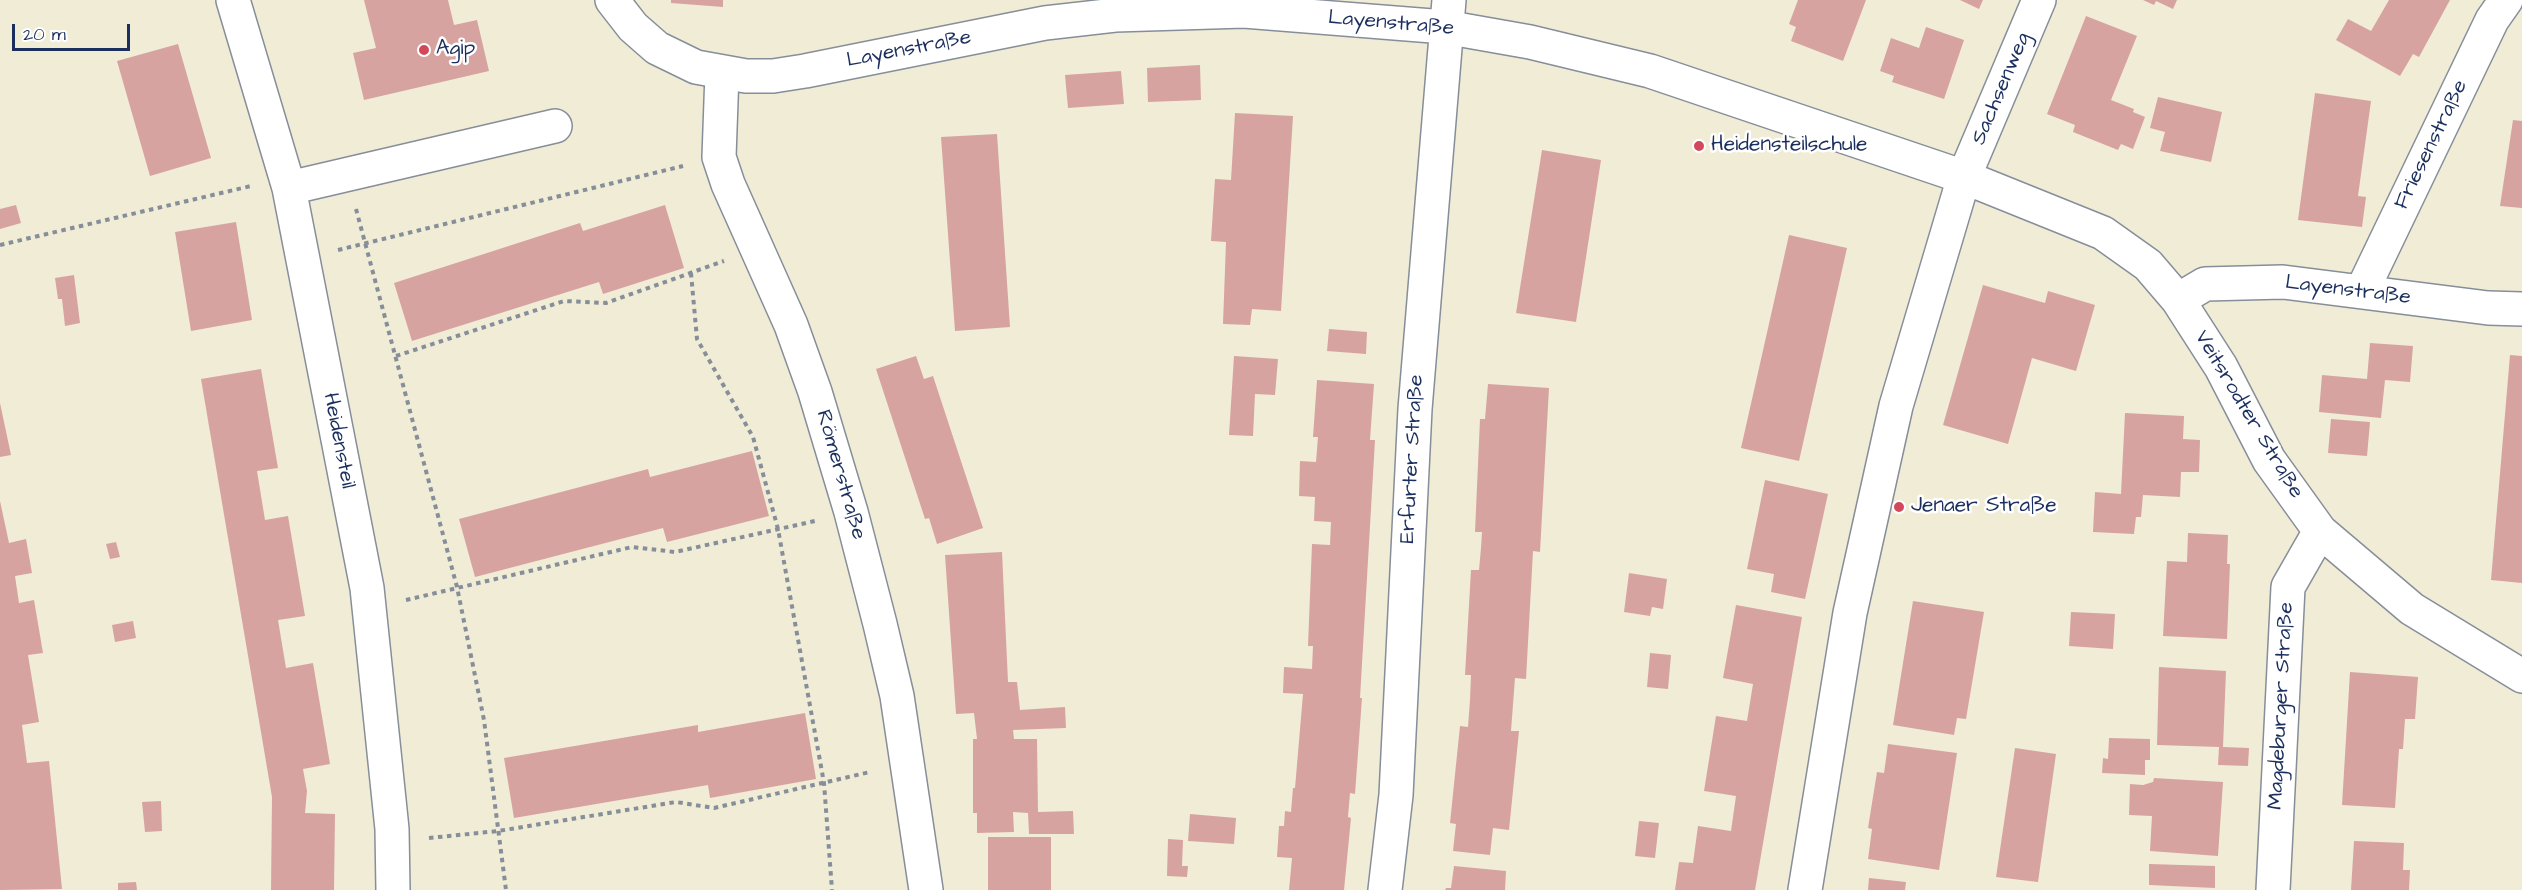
<!DOCTYPE html>
<html>
<head>
<meta charset="utf-8">
<style>
	body { margin:0 }
	#map { position:relative; width:2522px; height:890px; overflow:hidden; background:#f1ecd6; font-family:"Architects Daughter",sans-serif }
	canvas { display:block }
	.scale { position:absolute; left:12px; top:24px; width:118px; height:27px; box-sizing:border-box; border:3px solid #1b2f5e; border-top:0; padding-left:8px; font-size:18px; line-height:21px; white-space:nowrap; color:#1b2f5e; -webkit-text-stroke:4px #fff; paint-order:stroke }
</style>
</head>
<body>
<div id="map">
<canvas width="2522" height="890"></canvas>
<div class="scale">20 m</div>
</div>
<script>
const context = document.querySelector('canvas').getContext('2d');
context.lineJoin = 'round';
function fillPath(path, color) { context.fillStyle = color; context.fill(path, 'evenodd'); }
const toPath = rows => new Path2D(rows.map(r => 'M' + r).join(''));
function stroke(path, color, width, dash) { context.strokeStyle = color; context.lineWidth = width; context.lineCap = dash ? 'butt' : 'round'; context.setLineDash(dash || []); context.stroke(path); }
function drawText(font, color, halo, rows, align = 'center') {
  context.font = font + ' "Architects Daughter",sans-serif'; context.lineWidth = 5; context.setLineDash([]); context.textBaseline = 'middle'; context.strokeStyle = halo; context.fillStyle = color; for (const [text, x, y, turn = 0] of rows) {
    context.save(); context.translate(x, y); context.rotate((+turn || 0) * Math.PI / 180); context.textAlign = isNaN(turn) ? turn : align; if (halo) context.strokeText(text, 0, 0); context.fillText(text, 0, 0); context.restore();
  }
}
fillPath(toPath([
	[364,0,448,0,454,25,477,20,489,71,364,100,353,53,376,48],
	[671,0,723,0,723,7,671,3],
	[1798,0,1866,0,1843,61,1791,41,1796,27,1789,24],
	[1960,0,1983,0,1979,9],
	[2143,0,2177,0,2173,9,2156,1,2154,5],
	[2389,0,2450,0,2419,57,2413,54,2400,76,2336,40,2348,19,2371,31],
	[2086,16,2137,36,2111,100,2134,109,2133,112,2145,117,2133,149,2121,144,2118,150,2073,132,2075,125,2047,114],
	[1926,27,1964,40,1944,99,1892,82,1894,76,1880,71,1891,38,1919,48],
	[178,44,211,158,150,176,117,61],
	[1200,65,1201,100,1148,102,1147,68],
	[1121,71,1124,104,1068,108,1065,75],
	[2315,93,2371,101,2358,196,2366,197,2362,227,2298,220],
	[2158,97,2222,112,2211,162,2160,151,2165,132,2150,128],
	[1235,113,1293,116,1281,311,1252,309,1250,325,1223,324,1226,242,1211,241,1215,179,1231,180],
	[2513,120,2522,121,2522,208,2500,206],
	[997,134,1010,327,955,331,941,137],
	[1542,150,1601,160,1576,322,1516,313],
	[16,205,21,223,0,229,0,209],
	[665,205,684,268,603,294,599,282,412,341,394,283,580,223,583,231],
	[236,222,252,320,191,331,175,232],
	[1789,235,1847,248,1799,461,1741,448],
	[74,275,80,323,65,326,62,299,58,299,55,278],
	[1983,285,2045,303,2048,291,2095,305,2076,371,2032,358,2008,444,1943,425],
	[1329,329,1367,332,1366,354,1327,351],
	[2370,343,2413,346,2410,382,2385,380,2381,418,2319,412,2322,375,2367,379],
	[2510,355,2522,356,2522,583,2491,580],
	[916,356,924,379,933,376,983,528,937,544,929,518,925,519,876,369],
	[1234,356,1278,359,1275,395,1255,394,1253,436,1229,435],
	[261,369,278,468,257,471,265,520,288,516,305,616,278,620,286,668,313,663,330,764,303,769,307,791,305,813,335,814,334,890,271,890,272,797,201,379],
	[1317,380,1374,384,1370,440,1375,440,1360,698,1362,698,1355,794,1350,793,1348,817,1351,818,1344,890,1289,890,1292,858,1277,857,1279,826,1284,826,1285,811,1291,812,1293,788,1295,788,1303,694,1283,693,1284,667,1312,669,1313,646,1308,646,1312,544,1330,545,1331,522,1314,521,1315,497,1299,496,1300,461,1316,462,1318,437,1313,437],
	[1488,384,1549,388,1540,552,1533,551,1526,679,1515,678,1511,731,1519,731,1509,830,1493,828,1490,855,1453,851,1456,824,1450,823,1460,726,1468,727,1470,700,1471,675,1465,675,1471,570,1479,570,1481,548,1482,532,1475,532,1480,419,1485,419],
	[0,403,11,455,0,457],
	[2125,413,2184,416,2183,439,2200,440,2199,472,2181,472,2180,497,2143,495,2141,517,2136,517,2134,534,2093,532,2095,492,2121,494],
	[2331,419,2370,422,2367,456,2328,453],
	[752,451,769,516,667,542,663,528,475,577,459,519,648,469,650,477],
	[1765,480,1828,494,1805,599,1771,592,1774,574,1747,569],
	[0,501,9,543,26,539,32,573,15,576,19,603,34,600,43,653,28,655,39,722,22,725,27,763,49,761,62,889,0,890],
	[2188,533,2228,535,2227,564,2230,564,2227,639,2163,636,2167,561,2187,562],
	[116,542,120,557,110,559,106,544],
	[1002,552,1008,682,1017,682,1020,710,1065,707,1066,728,1013,730,1014,739,1037,739,1038,812,1073,811,1074,834,1029,834,1028,813,1013,812,1014,832,977,833,977,813,973,813,973,739,977,739,974,713,956,714,945,555],
	[1629,573,1667,579,1663,609,1652,607,1650,616,1624,612],
	[1913,601,1984,612,1966,719,1957,718,1954,735,1893,725],
	[1736,605,1802,617,1755,890,1675,890,1679,862,1693,863,1698,826,1731,831,1736,796,1704,791,1716,716,1747,721,1753,684,1723,678],
	[2071,612,2115,614,2113,649,2069,646],
	[133,621,136,638,115,642,112,625],
	[1650,653,1671,655,1668,689,1647,687],
	[2159,667,2226,671,2223,747,2249,748,2248,766,2218,765,2219,747,2157,745],
	[2350,672,2418,677,2415,719,2405,719,2403,749,2399,749,2395,808,2342,805],
	[805,713,816,779,710,798,708,785,514,818,504,758,698,725,698,732],
	[2109,738,2150,739,2150,760,2145,760,2145,775,2102,773,2103,758,2108,759],
	[1888,744,1957,753,1939,870,1868,859,1872,829,1868,828,1877,772,1884,773],
	[2015,748,2056,754,2038,882,1996,877],
	[2154,778,2223,782,2218,856,2150,851,2152,816,2129,815,2130,784,2143,785,2153,782],
	[161,801,162,831,145,832,142,802],
	[1190,814,1236,818,1234,844,1188,841],
	[1639,821,1659,823,1655,858,1635,856],
	[988,837,1051,837,1051,890,988,890],
	[1168,839,1183,840,1182,866,1188,866,1187,877,1167,876],
	[2354,841,2404,843,2403,870,2410,870,2409,890,2351,890],
	[2149,864,2215,866,2215,888,2149,885],
	[1454,866,1506,871,1505,890,1445,890,1446,888,1451,888],
	[1869,878,1906,882,1905,890,1868,890],
	[136,882,137,890,118,890,118,883]
]), '#d7a3a1');
const minor = toPath([
	[233,0,289,188,367,588,392,829,393,890],
	[612,0,633,27,657,48,696,67,746,76,773,76,805,71,1045,23,1115,15,1244,11,1445,27,1530,42,1650,71,1964,177,2103,233,2148,265,2178,300,2221,367,2269,460,2320,531,2412,609,2522,676],
	[722,73,719,157,728,184,791,325,815,392,851,512,880,624,897,696,926,890],
	[289,188,555,126],
	[2362,291,2492,20,2506,0],
	[2178,300,2205,284,2283,282,2488,308,2522,309],
	[1385,890,1396,795,1415,409,1449,0],
	[1805,890,1850,613,1896,406,1964,177,2039,0],
	[2273,890,2288,587,2320,531]
]);
stroke(minor, '#868e9a', 36);
stroke(toPath([
	[356,209,457,587,484,720,506,890],
	[0,245,251,186],
	[338,250,683,166],
	[691,273,697,339,753,437,778,529,824,783,832,890],
	[396,356,564,301,606,303,724,261],
	[406,600,632,547,675,552,815,521],
	[429,838,498,831,676,802,714,808,870,772]
]), '#868e9a', 4, [4.5, 4.5]);
stroke(minor, '#fff', 33);
for (const [x, y, r, color] of [
	[424,50,6,"#d1495b"],
	[1699,146,6,"#d1495b"],
	[1899,507,6,"#d1495b"]
]) { const dot = new Path2D(); dot.arc(x, y, r, 0, 2 * Math.PI); context.fillStyle = color; context.fill(dot); stroke(dot, '#fff', 2); }
drawText('21px', '#1b2f5e', '#fff', [
	["Layenstraße",1391,24,5],
	["Layenstraße",909,50,-11],
	["Sachsenweg",2002,89,-67],
	["Friesenstraße",2432,145,-64],
	["Layenstraße",2348,291,7],
	["Veitsrodter Straße",2248,415,59],
	["Heidensteil",338,441,79],
	["Erfurter Straße",1413,459,-87],
	["Römerstraße",840,475,74],
	["Magdeburger Straße",2282,706,-87]
]);
drawText('21px', '#1b2f5e', '#fff', [
	["Agip",436,50],
	["Heidensteilschule",1711,146],
	["Jenaer Straße",1911,507]
], 'left');
</script>
</body>
</html>
